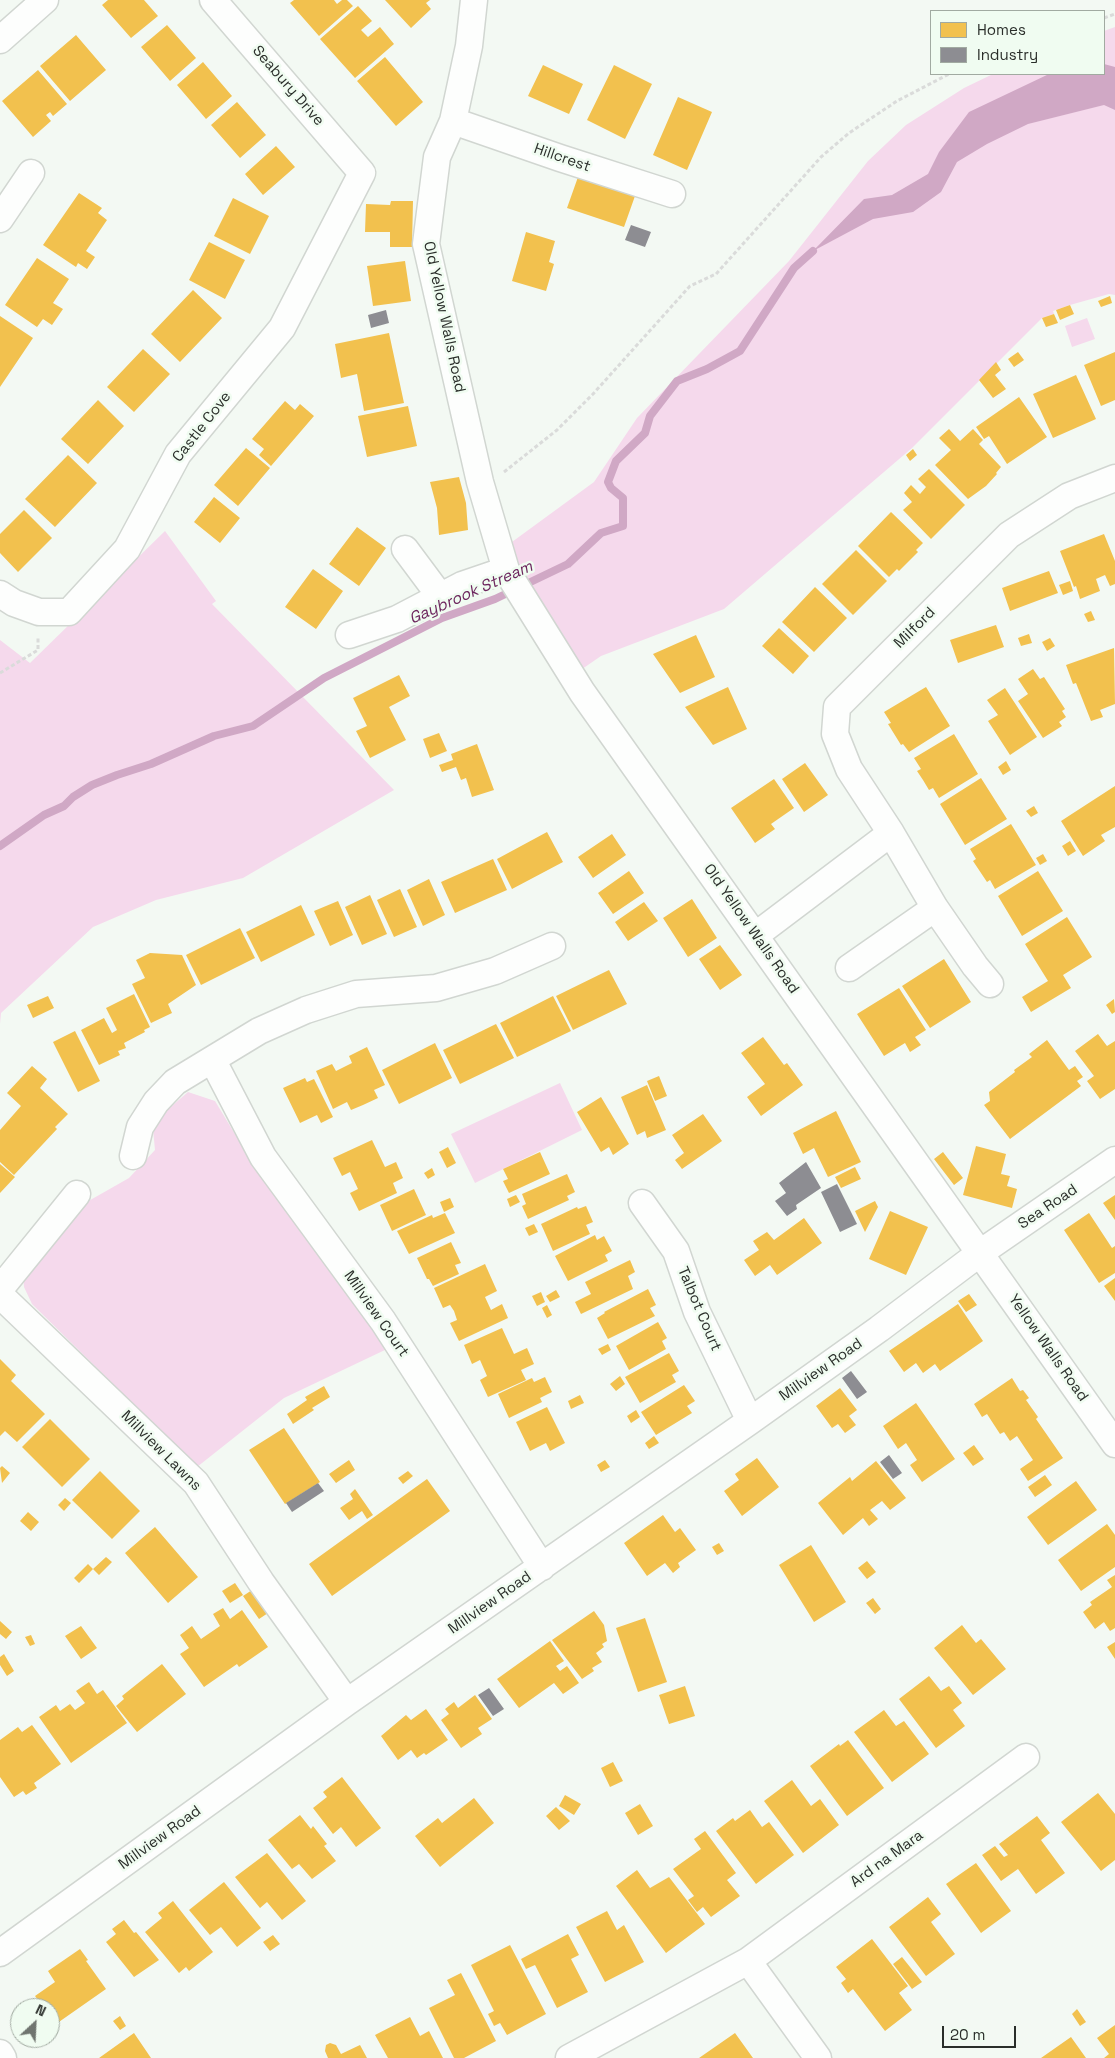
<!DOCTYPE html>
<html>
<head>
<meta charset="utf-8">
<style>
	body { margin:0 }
	#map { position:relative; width:1115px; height:2058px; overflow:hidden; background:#f3f9f3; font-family:"Space Grotesk",sans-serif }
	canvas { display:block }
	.legend { position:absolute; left:930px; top:10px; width:175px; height:65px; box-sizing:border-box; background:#f0fcf1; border:1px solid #a1aaa1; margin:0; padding:6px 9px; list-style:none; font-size:15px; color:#2a2e2a }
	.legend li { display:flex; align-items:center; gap:10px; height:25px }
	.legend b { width:25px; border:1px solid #a1aaa1 }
	.north { position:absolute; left:10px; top:1998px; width:50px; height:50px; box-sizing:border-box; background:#f0fcf1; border:1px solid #a1aaa1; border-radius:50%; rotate:25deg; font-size:14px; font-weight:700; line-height:20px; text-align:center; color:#2a2e2a }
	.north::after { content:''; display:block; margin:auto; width:18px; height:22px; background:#707570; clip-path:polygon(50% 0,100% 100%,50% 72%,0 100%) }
	.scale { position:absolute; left:942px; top:2026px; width:74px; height:22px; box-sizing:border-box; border:2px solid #2a2e2a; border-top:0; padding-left:6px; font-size:15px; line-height:18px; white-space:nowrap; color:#2a2e2a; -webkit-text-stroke:4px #f0fcf1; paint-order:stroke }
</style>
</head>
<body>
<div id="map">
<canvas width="1115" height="2058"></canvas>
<ul class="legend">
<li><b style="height:14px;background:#f2c14e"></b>Homes</li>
<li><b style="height:14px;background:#8d8d92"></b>Industry</li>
</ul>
<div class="north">N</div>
<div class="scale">20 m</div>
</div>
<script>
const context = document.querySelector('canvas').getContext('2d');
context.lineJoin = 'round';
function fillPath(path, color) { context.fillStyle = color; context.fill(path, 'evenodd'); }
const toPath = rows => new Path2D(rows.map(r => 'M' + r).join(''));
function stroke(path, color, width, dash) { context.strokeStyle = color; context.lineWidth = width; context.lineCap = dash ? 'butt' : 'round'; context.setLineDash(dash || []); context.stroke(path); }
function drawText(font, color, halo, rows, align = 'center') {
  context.font = font + ' "Space Grotesk",sans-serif'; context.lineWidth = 5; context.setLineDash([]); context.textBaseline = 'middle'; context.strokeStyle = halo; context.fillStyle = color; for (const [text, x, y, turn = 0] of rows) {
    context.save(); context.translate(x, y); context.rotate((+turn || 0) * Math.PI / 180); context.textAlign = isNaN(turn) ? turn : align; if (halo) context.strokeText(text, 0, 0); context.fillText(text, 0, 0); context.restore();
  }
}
fillPath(toPath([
	[1115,27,1115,295,1109,294,1070,305,1053,311,1054,314,1042,318,912,448,724,609,601,656,572,676,501,550,594,482,637,418,789,261,868,161,906,125,964,88,993,74,1104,74,1104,31],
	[1087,318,1095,339,1072,347,1065,326],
	[165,531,216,601,212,604,394,790,243,878,156,900,93,927,1,1013,0,1024,0,640,30,663],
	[560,1083,582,1130,475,1183,451,1134],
	[188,1092,215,1101,253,1164,387,1349,284,1398,197,1467,32,1304,24,1287,23,1274,78,1207,129,1178,155,1150,153,1129,158,1118]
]), '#f5d9ec');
fillPath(toPath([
	[1104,64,1115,67,1115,110,1104,105,1028,124,987,144,957,162,941,192,913,212,873,219,813,251,864,199,892,195,928,174,939,152,969,112,1049,74,1104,74]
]), '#d0a8c5');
fillPath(toPath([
	[108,0,144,0,158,16,131,38,102,5],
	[294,0,334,0,337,4,342,0,347,0,353,6,319,36,290,3],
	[385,0,430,0,426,3,431,9,411,28],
	[358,6,372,21,361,30,368,37,380,27,394,44,355,78,320,39],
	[167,25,196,58,170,81,141,47],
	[76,35,106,70,70,101,40,66],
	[385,57,423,102,396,126,357,81],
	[203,62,232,96,206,119,177,85],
	[543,65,583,84,569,114,528,96],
	[614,65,652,84,625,139,587,120],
	[38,70,67,104,53,116,50,112,46,115,51,121,33,137,2,101],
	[678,97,712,112,687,170,653,155],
	[237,102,266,135,240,158,211,125],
	[276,146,295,167,263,195,245,174],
	[578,177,635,196,624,227,567,208],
	[79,193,102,208,98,213,107,220,86,251,95,257,87,269,78,263,76,267,43,245],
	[233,198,269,216,250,254,214,236],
	[391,201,413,201,412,247,390,247,390,232,365,232,366,204,390,205],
	[526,232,555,241,549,262,554,264,546,291,512,281],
	[209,242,245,260,225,299,189,280],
	[37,258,69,279,53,303,63,309,52,325,43,319,37,327,5,305],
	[405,261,411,301,373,306,367,266],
	[193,290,222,318,180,362,151,334],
	[1110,296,1112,303,1101,307,1098,301],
	[1070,305,1074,314,1060,320,1056,310],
	[1054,314,1058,323,1046,327,1042,318],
	[0,316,33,338,0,387],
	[389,333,404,403,364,411,357,374,341,378,335,344],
	[143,349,170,374,134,412,107,387],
	[1018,352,1024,360,1014,367,1008,359],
	[1115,352,1115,400,1101,406,1084,365],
	[996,362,1001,370,995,375,1006,389,993,398,979,380],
	[1076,375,1096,419,1053,438,1033,394],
	[1019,397,1047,437,1007,464,989,436,984,439,976,427],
	[98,400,124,426,88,464,61,439],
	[285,401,295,410,300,404,314,416,271,466,259,455,264,449,252,439],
	[408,406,417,446,367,457,358,416],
	[949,429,960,441,973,429,983,440,979,444,1001,467,996,473,997,474,986,486,968,499,935,465,951,450,939,438],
	[246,448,270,468,238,506,214,485],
	[913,449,917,455,910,461,906,455],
	[68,455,97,483,55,527,25,499],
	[929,469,965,505,931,539,903,510,912,502,904,493,911,485,920,494,926,487,918,479],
	[459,477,466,503,468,530,439,535,437,508,430,482],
	[214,497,240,518,220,543,194,522],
	[24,510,52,538,18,572,0,553,0,534],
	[891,512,923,543,916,550,918,552,899,571,897,569,889,577,858,546],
	[357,527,386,548,359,586,329,564],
	[1104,534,1115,561,1115,584,1110,586,1105,575,1096,579,1100,591,1080,599,1076,586,1074,587,1060,551],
	[856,550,887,581,853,615,822,584],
	[313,569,343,591,316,629,285,607],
	[1049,571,1058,593,1010,611,1002,588],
	[1070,581,1073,591,1063,595,1059,585],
	[815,587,847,618,814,652,782,622],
	[1091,611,1095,620,1088,622,1084,614],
	[996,625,1004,647,958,663,950,640],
	[779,628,809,656,793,674,762,646],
	[1029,634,1032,643,1021,646,1018,638],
	[696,635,715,677,680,693,653,654],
	[1050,638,1055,646,1047,651,1042,642],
	[1114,648,1115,704,1100,710,1103,717,1091,721,1076,683,1073,684,1066,665],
	[1033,669,1040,679,1044,677,1065,709,1062,711,1066,717,1059,722,1062,726,1043,738,1018,701,1028,694,1018,679],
	[399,675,410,696,389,707,406,740,370,758,356,731,367,726,353,698],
	[728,687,747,729,713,745,685,707],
	[926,687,950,726,909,752,903,744,901,745,888,724,891,723,884,712],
	[1005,688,1037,737,1010,755,988,721,998,715,987,700],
	[439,733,447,751,430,758,423,739],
	[954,734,978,774,939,798,933,788,929,790,923,780,917,771,921,769,914,758],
	[477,744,494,790,472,797,466,778,461,780,456,767,442,772,439,765,453,760,451,754],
	[1006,761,1011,770,1003,775,998,767],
	[805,763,828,795,804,812,782,779],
	[981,778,1007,819,965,845,940,804],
	[774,779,794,808,771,824,775,829,755,843,731,808],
	[1115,786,1115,827,1101,835,1105,841,1083,856,1061,821],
	[1034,806,1038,813,1031,817,1026,811],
	[1011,824,1036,865,995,889,990,880,987,882,973,861,976,859,970,849],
	[547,832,563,862,512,889,497,859],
	[612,834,626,855,593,878,578,857],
	[1070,841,1076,851,1068,856,1062,846],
	[1043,854,1047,861,1040,865,1036,858],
	[493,859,507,890,455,913,441,882],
	[629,871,644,893,613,914,598,893],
	[1038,871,1063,911,1022,936,998,896],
	[429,879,445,915,423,926,407,890],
	[400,889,417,927,394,937,377,900],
	[370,895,387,934,362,945,345,907],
	[692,899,717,938,688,957,663,918],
	[338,901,353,935,330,946,314,911],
	[644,902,658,921,628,941,615,922],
	[301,905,315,935,261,962,246,932],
	[1067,917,1092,957,1063,975,1071,988,1031,1012,1022,997,1048,981,1025,944],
	[240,928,255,958,201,985,186,955],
	[720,945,742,975,720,990,699,959],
	[150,953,182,955,196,985,168,1004,172,1013,151,1023,132,984,145,978,136,960],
	[944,959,971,1002,930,1028,902,986],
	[609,970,627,1004,573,1030,556,996],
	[899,988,926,1030,915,1037,921,1045,910,1052,905,1043,884,1056,857,1014],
	[134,994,150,1027,144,1030,145,1032,124,1043,126,1048,118,1051,120,1055,99,1065,81,1030,104,1018,112,1033,117,1030,106,1008],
	[48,996,54,1008,33,1018,27,1005],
	[553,996,571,1031,517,1057,500,1023],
	[1114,999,1115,1012,1112,1014,1106,1005],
	[496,1024,514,1058,460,1084,443,1050],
	[75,1031,100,1081,78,1092,53,1042],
	[1098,1034,1107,1046,1115,1041,1115,1089,1100,1099,1087,1081,1094,1076,1075,1051],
	[763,1037,784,1065,787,1063,803,1085,761,1116,747,1097,765,1084,741,1053],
	[1047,1040,1069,1070,1075,1066,1083,1077,1077,1081,1081,1086,1010,1139,984,1105,990,1101,989,1092,1015,1072,1014,1070,1032,1057,1029,1054],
	[435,1043,452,1078,399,1104,382,1070],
	[367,1047,385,1085,374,1090,378,1098,363,1105,351,1110,347,1102,333,1109,316,1071,332,1064,336,1071,352,1063,349,1056],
	[32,1066,47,1079,40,1088,68,1114,55,1127,57,1129,14,1175,0,1162,0,1130,21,1106,7,1093],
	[659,1076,667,1096,655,1101,647,1081],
	[305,1078,307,1082,314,1079,333,1117,321,1123,317,1115,300,1123,283,1088],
	[647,1085,666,1130,647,1138,645,1131,637,1135,621,1097],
	[601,1097,629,1144,613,1155,609,1147,601,1152,577,1112],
	[836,1111,861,1162,828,1177,814,1148,803,1154,793,1133],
	[703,1114,722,1141,682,1169,675,1160,684,1153,672,1135],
	[372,1140,385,1167,396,1162,403,1178,393,1183,397,1193,359,1211,350,1193,358,1189,350,1172,342,1176,333,1158],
	[976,1146,1006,1154,1001,1174,1010,1176,1007,1186,1017,1189,1012,1208,963,1195],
	[448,1147,456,1163,447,1168,439,1152],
	[540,1152,550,1174,509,1193,503,1181,508,1179,503,1169],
	[943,1152,963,1178,954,1185,934,1159],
	[0,1164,15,1177,0,1193],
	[855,1167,861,1179,841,1188,835,1177],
	[432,1168,435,1175,428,1179,424,1173],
	[567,1174,575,1192,567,1196,569,1200,528,1219,522,1206,526,1204,522,1194],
	[414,1189,426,1215,392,1231,380,1205],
	[516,1195,520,1202,510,1207,507,1199],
	[1115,1195,1115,1220,1103,1203],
	[450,1198,454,1207,444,1212,440,1202],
	[875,1201,878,1207,865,1232,855,1211],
	[586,1206,593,1222,586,1225,590,1234,553,1251,541,1224,577,1207,578,1209],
	[890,1211,928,1227,906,1275,869,1259],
	[445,1213,455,1233,409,1254,397,1231,432,1215,433,1218],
	[1089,1213,1112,1248,1115,1246,1115,1273,1099,1283,1064,1230],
	[804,1218,822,1243,777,1275,770,1265,755,1276,744,1260,759,1250,753,1241,767,1232,774,1240],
	[534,1224,538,1232,529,1236,525,1228],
	[595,1235,597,1240,604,1236,612,1251,605,1255,608,1261,568,1281,555,1256],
	[451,1242,461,1263,455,1265,459,1274,433,1286,429,1279,427,1279,417,1258],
	[630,1260,635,1272,628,1276,633,1289,581,1314,575,1302,591,1294,585,1282],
	[485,1264,497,1291,485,1297,491,1310,502,1304,508,1318,459,1341,450,1323,457,1320,454,1311,450,1305,443,1308,434,1288],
	[1115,1278,1115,1301,1104,1286],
	[648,1289,656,1305,650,1308,655,1316,608,1339,597,1318,605,1313,604,1312],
	[556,1290,560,1297,550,1302,546,1296],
	[541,1292,545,1302,537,1306,532,1296],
	[969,1294,977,1305,966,1312,958,1301],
	[958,1304,983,1341,940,1371,935,1364,923,1373,916,1363,904,1372,889,1351],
	[547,1305,552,1315,547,1318,542,1308],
	[658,1322,667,1338,662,1341,666,1349,629,1370,616,1346],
	[502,1328,514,1354,527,1348,534,1364,521,1370,526,1380,488,1397,480,1380,487,1376,480,1360,472,1364,464,1345],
	[608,1344,611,1350,602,1355,598,1349],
	[669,1353,679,1371,672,1375,676,1382,640,1403,625,1377],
	[0,1359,16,1375,11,1381,45,1414,17,1442,5,1431,0,1436],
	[620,1376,625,1384,616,1391,610,1384],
	[545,1377,552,1392,540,1398,542,1402,509,1418,498,1394,532,1378,534,1382],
	[1012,1378,1020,1391,1023,1390,1029,1398,1026,1400,1038,1417,1036,1419,1063,1458,1028,1481,1020,1469,1033,1460,1017,1436,1010,1441,1004,1432,1000,1434,987,1414,982,1417,974,1404],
	[684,1385,695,1401,687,1406,692,1413,656,1435,641,1412],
	[324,1386,330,1397,312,1408,314,1410,293,1424,287,1414,307,1400,305,1397],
	[840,1388,857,1410,849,1416,856,1425,845,1433,838,1424,832,1428,816,1406],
	[580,1395,584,1403,571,1409,568,1401],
	[916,1403,955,1459,922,1482,910,1465,917,1460,906,1443,898,1449,883,1426],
	[547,1407,565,1443,550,1451,546,1443,530,1451,516,1422],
	[636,1410,640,1417,631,1423,627,1416],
	[50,1419,90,1459,62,1487,22,1447],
	[284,1428,320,1482,285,1504,249,1450],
	[654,1436,659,1443,649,1449,645,1443],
	[974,1445,984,1459,973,1466,963,1453],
	[757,1458,779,1487,742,1516,724,1491,739,1480,735,1474],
	[349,1460,355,1470,336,1483,329,1474],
	[605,1460,610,1467,601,1472,597,1465],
	[876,1461,906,1498,890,1510,882,1501,870,1510,878,1519,869,1526,863,1518,843,1535,818,1503,850,1477,852,1481],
	[2,1466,10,1473,2,1483,0,1468],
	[100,1471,140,1511,112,1539,72,1500],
	[408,1471,413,1476,403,1484,398,1478],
	[1045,1475,1052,1485,1035,1497,1028,1487],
	[427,1479,450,1511,332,1596,309,1564],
	[1076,1481,1097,1510,1048,1545,1027,1517],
	[355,1489,373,1515,367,1519,362,1511,349,1520,340,1508,353,1499,350,1494],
	[65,1498,71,1503,64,1511,58,1505],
	[28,1512,39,1522,31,1531,20,1521],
	[663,1515,675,1532,680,1528,696,1550,678,1563,680,1567,673,1573,665,1563,647,1576,624,1543],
	[1107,1524,1115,1535,1115,1567,1081,1591,1058,1560],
	[155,1527,198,1577,168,1603,125,1553],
	[719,1543,724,1551,717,1555,712,1547],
	[811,1545,846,1602,814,1622,779,1565],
	[106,1557,112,1562,99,1575,93,1569,79,1583,74,1578,88,1564,93,1569],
	[867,1561,876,1572,867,1579,858,1568],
	[1115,1575,1115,1628,1110,1631,1104,1622,1095,1629,1083,1612,1092,1605,1090,1602,1112,1587,1107,1580],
	[235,1583,243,1595,230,1603,222,1591],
	[252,1590,268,1613,259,1619,243,1596],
	[873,1598,881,1609,875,1614,866,1603],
	[223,1608,230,1619,242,1610,268,1647,239,1667,237,1664,204,1687,180,1654,189,1648,180,1635,192,1626,201,1639,220,1626,213,1614],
	[594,1611,604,1625,607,1641,602,1644,604,1647,596,1653,602,1662,592,1668,594,1671,582,1679,552,1640],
	[645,1618,667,1682,638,1692,616,1628],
	[0,1621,12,1632,6,1639,0,1634],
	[962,1625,976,1643,981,1639,1006,1669,973,1695,934,1648],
	[81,1626,97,1648,81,1659,65,1636],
	[31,1635,35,1644,30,1646,25,1637],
	[550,1641,564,1661,556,1666,560,1671,567,1666,579,1683,563,1694,554,1683,519,1708,497,1679],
	[1115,1642,1115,1659,1107,1647],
	[4,1654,14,1671,7,1676,0,1665,0,1657],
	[162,1664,186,1694,137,1732,116,1706,124,1699,122,1696],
	[929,1676,941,1691,949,1686,962,1703,953,1710,965,1726,936,1748,899,1699],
	[89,1682,97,1694,103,1690,127,1723,71,1763,39,1717,56,1705,60,1711,70,1704,75,1710,85,1703,76,1691],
	[685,1686,695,1716,669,1724,659,1695],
	[475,1695,492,1719,478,1728,482,1734,461,1748,441,1720,449,1714,445,1709,454,1702,458,1708],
	[426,1709,448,1740,426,1755,424,1753,417,1758,411,1750,398,1760,381,1736,406,1715,411,1720],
	[884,1710,896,1726,904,1721,929,1754,892,1782,854,1732],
	[32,1725,61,1764,34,1783,37,1788,26,1795,23,1791,14,1797,0,1777,0,1740,18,1727,22,1732],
	[848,1740,884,1788,847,1816,810,1766,839,1744,840,1746],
	[613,1762,623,1781,610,1787,601,1768],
	[342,1777,381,1828,356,1847,341,1827,333,1834,313,1808,327,1797,323,1792],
	[792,1780,811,1806,820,1799,839,1825,803,1853,764,1801],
	[1098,1793,1115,1814,1115,1860,1101,1871,1061,1822],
	[565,1795,581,1804,574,1815,559,1806],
	[474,1798,494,1823,440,1867,415,1836,438,1818,442,1823],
	[640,1804,653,1826,638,1835,625,1813],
	[556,1807,570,1821,559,1830,546,1816],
	[750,1810,762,1827,769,1822,794,1855,756,1884,716,1831,733,1818,735,1821],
	[300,1815,311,1829,313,1826,327,1844,324,1846,336,1861,312,1879,299,1864,292,1869,268,1840],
	[1037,1816,1050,1833,1041,1840,1065,1873,1036,1894,1018,1869,1001,1881,982,1855,995,1846,1004,1857,1008,1855,999,1844],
	[705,1831,736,1873,727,1880,740,1896,711,1917,703,1907,697,1912,688,1900,694,1896,673,1869,701,1849,694,1839],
	[267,1853,306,1901,282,1920,267,1902,260,1908,235,1877],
	[976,1863,1011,1911,981,1933,946,1884],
	[637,1870,650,1888,669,1877,705,1924,666,1953,616,1886],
	[224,1882,261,1928,237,1947,221,1927,210,1935,189,1910],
	[928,1897,941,1914,931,1922,955,1954,926,1976,889,1927],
	[173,1901,213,1952,189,1971,186,1967,179,1973,145,1932,162,1918,158,1913],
	[607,1911,617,1930,624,1925,644,1962,605,1982,576,1927],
	[124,1920,134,1933,136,1932,159,1960,134,1977,106,1942,116,1934,112,1929],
	[568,1934,579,1955,571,1959,588,1992,557,2008,535,1965,526,1969,521,1959],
	[273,1935,280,1944,270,1951,263,1942],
	[872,1939,908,1986,899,1993,912,2010,885,2031,853,1989,848,1993,841,1983,846,1979,836,1967],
	[510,1945,546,2014,507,2035,500,2023,494,2026,488,2014,494,2011,471,1965],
	[80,1949,88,1960,86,1961,106,1989,56,2024,50,2016,50,2008,44,2008,35,1996,55,1982,48,1971],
	[902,1957,922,1982,912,1989,893,1964],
	[461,1973,496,2041,464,2058,454,2058,429,2008,455,1995,447,1980],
	[1077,2009,1086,2022,1080,2026,1072,2014],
	[120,2016,126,2026,120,2030,113,2021],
	[410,2017,420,2036,429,2031,443,2058,388,2058,375,2035],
	[1115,2025,1115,2058,1104,2058,1109,2054,1097,2038],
	[134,2033,151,2058,99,2058],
	[735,2033,753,2058,699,2058],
	[1071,2037,1086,2058,1041,2058],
	[330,2043,336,2045,341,2054,360,2045,367,2058,328,2058,325,2051,326,2045]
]), '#f2c14e');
fillPath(toPath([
	[631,225,651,232,645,247,625,240],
	[386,310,389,323,371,328,368,315],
	[806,1162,821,1188,796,1205,797,1209,787,1216,775,1201,786,1193,779,1183],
	[837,1184,857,1224,840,1232,821,1192],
	[851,1371,867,1392,857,1399,842,1378],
	[889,1455,902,1473,893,1479,880,1462],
	[318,1483,324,1491,292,1512,286,1503],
	[489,1688,504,1709,493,1716,478,1695]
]), '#8d8d92');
stroke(toPath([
	[0,846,44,815,64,806,73,797,92,785,117,775,151,764,214,736,253,726,324,678,442,618,495,599,568,564,601,533,623,526,623,498,611,488,608,482,616,461,645,433,650,416,677,381,707,369,740,351,794,268,813,251]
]), '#d0a8c5', 8);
const minor = toPath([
	[474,0,469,46,453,121,437,157,426,244,480,482,506,570,582,692,1115,1444],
	[0,40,45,0],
	[453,121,560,158,672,194],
	[0,219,31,173],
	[405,549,440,596],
	[0,594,14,603,39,612,69,612,127,549,178,454,282,328,362,173,213,0],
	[349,635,397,619,462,585,506,570],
	[756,935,891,833],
	[849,968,935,908],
	[990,984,975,966,935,908,891,833,849,769,835,734,837,707,1009,535,1069,496,1115,478],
	[213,1061,263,1157,383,1321,542,1567],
	[133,1156,140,1127,156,1102,175,1082,259,1031,306,1010,356,994,436,988,495,971,552,946],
	[642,1203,676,1251,697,1312,750,1421],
	[0,1289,77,1194],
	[0,1295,196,1483,261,1582,347,1702],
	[0,1953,347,1702,750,1421,879,1329,980,1253,1115,1160],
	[748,1961,1026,1757],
	[0,2053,3,2058],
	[569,2058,748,1961,818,2058]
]);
stroke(minor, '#d1d6d1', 29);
stroke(toPath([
	[1104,18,1115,14],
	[504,472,557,430,593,394,690,286,716,274,821,157,849,133,897,101,949,74],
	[0,673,38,650,38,637]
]), '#dadbda', 3, [4, 2.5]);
stroke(minor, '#fdfefd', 26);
drawText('15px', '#2a2e2a', '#f0fcf1', [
	["Seabury Drive",288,86,49],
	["Hillcrest",562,158,19],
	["Old Yellow Walls Road",444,317,78],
	["Castle Cove",202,427,-52],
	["Milford",915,628,-45],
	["Old Yellow Walls Road",751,929,55],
	["Sea Road",1048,1207,-34],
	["Talbot Court",699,1309,67],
	["Millview Court",376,1314,55],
	["Yellow Walls Road",1048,1348,55],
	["Millview Road",821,1370,-35],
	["Millview Lawns",161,1451,45],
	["Millview Road",490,1603,-35],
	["Millview Road",160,1838,-36],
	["Ard na Mara",887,1859,-36]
]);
drawText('italic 16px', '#6c255d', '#f0fcf1', [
	["Gaybrook Stream",471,593,-24]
]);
</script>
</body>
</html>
